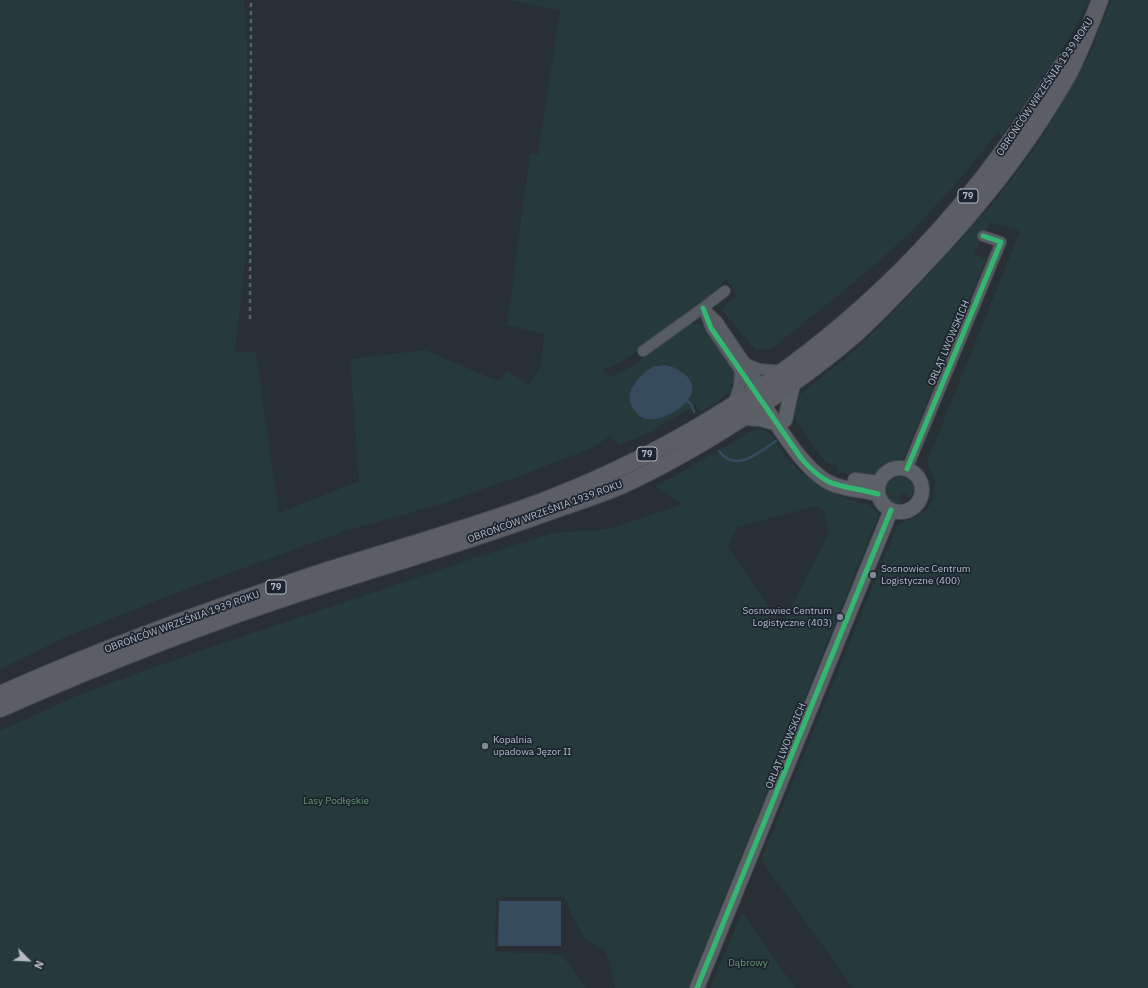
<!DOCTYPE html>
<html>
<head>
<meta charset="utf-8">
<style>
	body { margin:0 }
	#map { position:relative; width:1148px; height:988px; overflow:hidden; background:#282f35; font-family:"IBM Plex Sans",sans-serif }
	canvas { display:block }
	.north { position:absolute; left:8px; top:940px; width:40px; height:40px; -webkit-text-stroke:3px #1c252f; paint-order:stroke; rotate:114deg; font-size:11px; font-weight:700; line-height:16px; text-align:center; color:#b2bbc6 }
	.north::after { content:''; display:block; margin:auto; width:14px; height:18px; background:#b2bbc6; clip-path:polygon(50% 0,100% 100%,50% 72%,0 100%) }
</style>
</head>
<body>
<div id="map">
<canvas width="1148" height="988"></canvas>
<div class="north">N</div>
</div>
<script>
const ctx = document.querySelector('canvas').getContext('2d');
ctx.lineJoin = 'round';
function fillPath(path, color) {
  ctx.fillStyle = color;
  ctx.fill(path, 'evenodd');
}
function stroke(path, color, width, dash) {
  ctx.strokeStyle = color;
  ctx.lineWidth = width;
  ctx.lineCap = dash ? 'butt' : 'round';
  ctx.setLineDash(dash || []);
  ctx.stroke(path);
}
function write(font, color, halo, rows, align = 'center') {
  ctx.font = font + ' "IBM Plex Sans",sans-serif';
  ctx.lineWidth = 3.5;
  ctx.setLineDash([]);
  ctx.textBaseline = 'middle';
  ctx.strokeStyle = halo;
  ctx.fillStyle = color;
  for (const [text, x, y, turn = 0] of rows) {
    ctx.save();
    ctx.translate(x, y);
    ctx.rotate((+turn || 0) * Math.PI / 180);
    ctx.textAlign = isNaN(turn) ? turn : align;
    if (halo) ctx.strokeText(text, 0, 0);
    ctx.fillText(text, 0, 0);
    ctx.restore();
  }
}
fillPath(new Path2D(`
	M0,0H244L247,47L246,252L235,352H256L279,513L359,481L350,359L425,350L498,381L508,371L529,385L541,367L544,334L507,325L530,154L538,155L560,10L508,0H1089L1071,35L1002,136L998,132L960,179L913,230L871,268L830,302L771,349L756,350L721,309L737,295L726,279L711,296L623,361L613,366L602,370L611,377L628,369L688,325L698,323L707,327L733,370L734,381L730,392L716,403L701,412L696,405L650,432L620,445L610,436L592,448L525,474L444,503L345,531L181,591L61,639L0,669Z
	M1111,0H1148V988H853L761,860L898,524C915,518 935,510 934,489C934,486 935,482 934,479C932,472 928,470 927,462L1020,231L990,222L974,254L986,259L902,462L886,466L876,476L868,477L853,476L838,472V466L825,462L797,421L794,411L795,403L798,396L853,352L888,318L990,207L1035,148L1061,106L1090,53Z
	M761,429L769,432L774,438L787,459L803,474L815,482L829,488L841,497L870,505L879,514L688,988H615L613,975L605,950L586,940L576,924L564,897H496L495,952L561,954L586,988H0V731L76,696L188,655L475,558L552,533L608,529L683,504L656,486L703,460L753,430ZM816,506L823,511L829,533L782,625L728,547L737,527Z
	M897,474C912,474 919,486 913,500L904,493L900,494L901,506C880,506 877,480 897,474Z
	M742,912L795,988H710Z`), '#263a3b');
fillPath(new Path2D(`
	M664,365C673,366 675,368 683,373C710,393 671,421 649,419C643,419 639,416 636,412C624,399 631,385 642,375C646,371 650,368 655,366C657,366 661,366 664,365Z
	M499,901H561V946H498Z`), '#374b5e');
stroke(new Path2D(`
	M687,401L691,404L694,412
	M719,451C736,474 759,452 776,441`), '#374b5e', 2.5);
const street = new Path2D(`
	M703,308L717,321L761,386
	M704,310L711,328L754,391
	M643,351L703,308L725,291
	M747,364L760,369L782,371
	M733,405L739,386L740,370
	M907,469L1001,242L983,236`);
const secondary = new Path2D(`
	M758,396C775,421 803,470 830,483C845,490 862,490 878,494
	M743,418L761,419L778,424
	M785,420L793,384
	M878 490a22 22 0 1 1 44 0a22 22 0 1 1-44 0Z
	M855,480L878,483
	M697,988L891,510`);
const primary = new Path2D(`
	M0,694C99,650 201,612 304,578C385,551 468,530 548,499C672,451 789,378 886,285C932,241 974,192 1011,140C1030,114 1047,87 1065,61
	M0,709C100,665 202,625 306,591C386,565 467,542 546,513C571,504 598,496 623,485C670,463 716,436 759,407C793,384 826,360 857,333C885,307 912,278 938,250C987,197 1032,139 1068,75C1081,51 1090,25 1100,0`);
stroke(street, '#464b50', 12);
stroke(secondary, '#464b50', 16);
stroke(primary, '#464b52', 18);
stroke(street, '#585c63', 10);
stroke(secondary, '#5c6168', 14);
stroke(primary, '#5b5f65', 16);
stroke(new Path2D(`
	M250,319L251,0`), '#5c6166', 2.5, [4, 4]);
stroke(new Path2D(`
	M703,308L711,328L801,458C829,491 841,484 878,494
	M907,469L1001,242L983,236
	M697,988L891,510`), '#33b770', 5);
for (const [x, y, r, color] of [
	[873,575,4,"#828a93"],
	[840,617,4,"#828a93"],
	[485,746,4,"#828a93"]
]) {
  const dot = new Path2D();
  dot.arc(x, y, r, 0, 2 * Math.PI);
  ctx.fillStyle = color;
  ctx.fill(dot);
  stroke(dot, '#1c252f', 1.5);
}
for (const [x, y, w] of [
	[968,196,20],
	[647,454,20],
	[276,587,20]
]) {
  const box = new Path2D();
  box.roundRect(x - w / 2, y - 7, w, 14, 3);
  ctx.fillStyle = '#1c252f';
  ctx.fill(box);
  stroke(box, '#b2bbc6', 1);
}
write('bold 9px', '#b2bbc6', null, [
	["79",968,196],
	["79",647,454],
	["79",276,587]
]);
write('10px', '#b2bbc6', '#1c252f', [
	["OBROŃCÓW WRZEŚNIA 1939 ROKU",1045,87,-56],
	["ORLĄT LWOWSKICH",949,343,-67],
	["OBROŃCÓW WRZEŚNIA 1939 ROKU",545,512,-20],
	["OBROŃCÓW WRZEŚNIA 1939 ROKU",182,622,-20],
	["ORLĄT LWOWSKICH",786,746,-68]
]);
write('10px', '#b2bbc6', '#1c252f', [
	["Sosnowiec Centrum",881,569],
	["Logistyczne (400)",881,581],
	["Sosnowiec Centrum",832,611,"right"],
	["Logistyczne (403)",832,623,"right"],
	["Kopalnia",493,740],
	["upadowa Jęzor II",493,752]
], 'left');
write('10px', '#6b9671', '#1c252f', [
	["Lasy Podłęskie",336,801],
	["Dąbrowy",748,963]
]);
</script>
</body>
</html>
